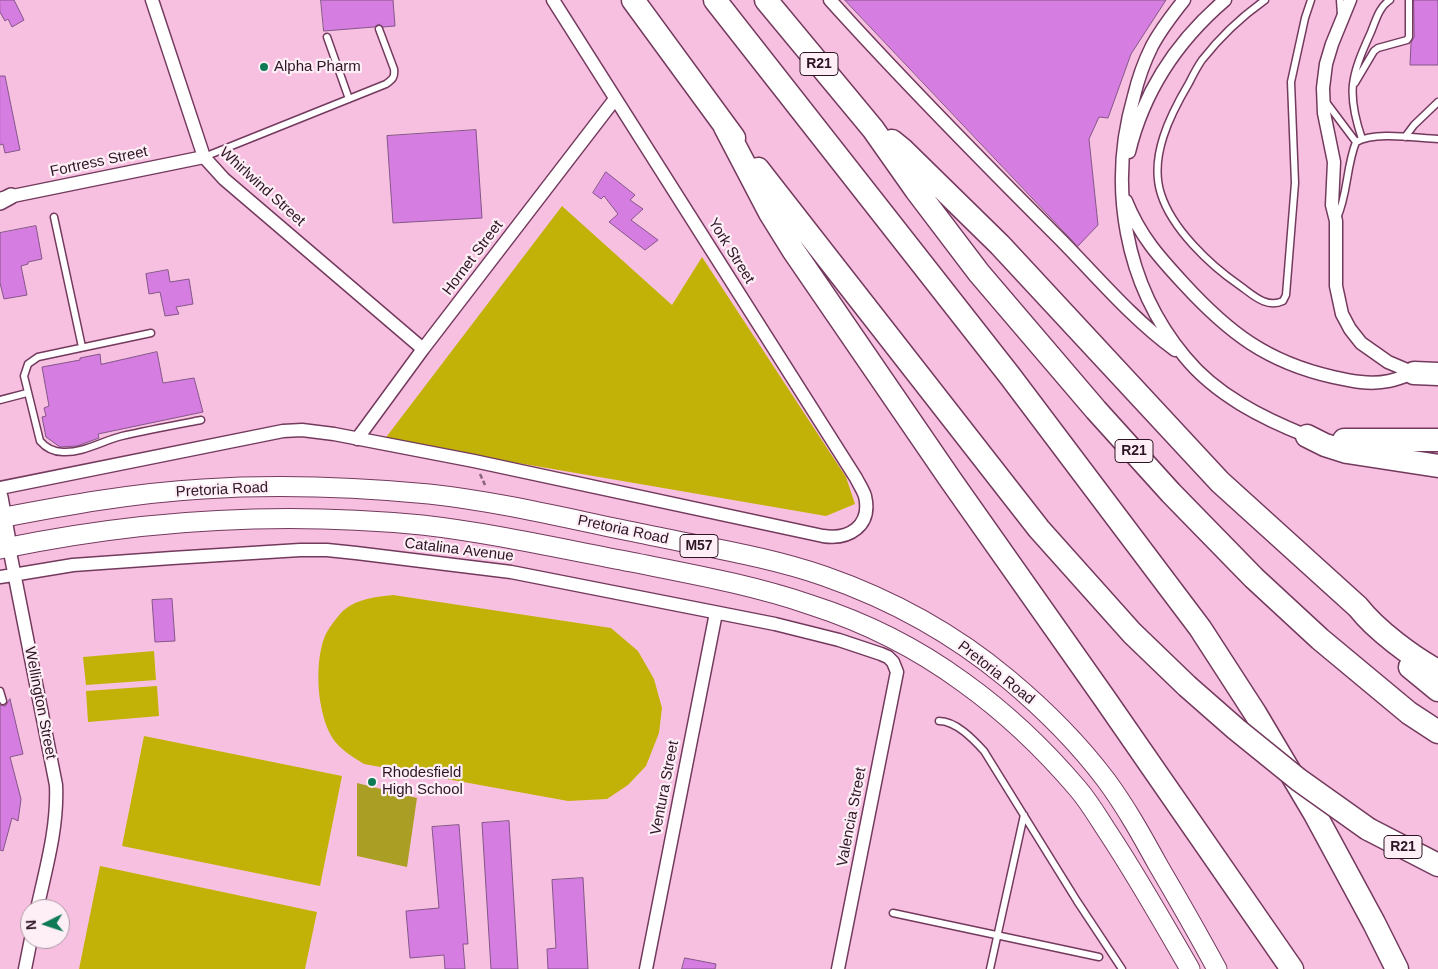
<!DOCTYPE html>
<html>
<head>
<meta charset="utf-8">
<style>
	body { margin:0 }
	#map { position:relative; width:1438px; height:969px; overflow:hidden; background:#f7c0e0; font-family:Arial,sans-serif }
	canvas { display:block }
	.north { position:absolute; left:20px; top:899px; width:50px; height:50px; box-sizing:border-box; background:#feeff7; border:1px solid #ab98a3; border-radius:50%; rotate:266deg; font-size:14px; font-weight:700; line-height:20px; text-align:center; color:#2e1525 }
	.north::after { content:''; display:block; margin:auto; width:18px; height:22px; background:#0f7b56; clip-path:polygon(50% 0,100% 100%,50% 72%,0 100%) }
</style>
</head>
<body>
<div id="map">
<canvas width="1438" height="969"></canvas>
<div class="north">N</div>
</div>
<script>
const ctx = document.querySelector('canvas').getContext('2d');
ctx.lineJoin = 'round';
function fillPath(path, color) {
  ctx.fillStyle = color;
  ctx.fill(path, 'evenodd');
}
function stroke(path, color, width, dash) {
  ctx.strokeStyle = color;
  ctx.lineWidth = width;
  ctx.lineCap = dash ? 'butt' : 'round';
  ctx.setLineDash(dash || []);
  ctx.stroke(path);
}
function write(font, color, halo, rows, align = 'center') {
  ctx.font = font + ' Arial,sans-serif';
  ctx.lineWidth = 4.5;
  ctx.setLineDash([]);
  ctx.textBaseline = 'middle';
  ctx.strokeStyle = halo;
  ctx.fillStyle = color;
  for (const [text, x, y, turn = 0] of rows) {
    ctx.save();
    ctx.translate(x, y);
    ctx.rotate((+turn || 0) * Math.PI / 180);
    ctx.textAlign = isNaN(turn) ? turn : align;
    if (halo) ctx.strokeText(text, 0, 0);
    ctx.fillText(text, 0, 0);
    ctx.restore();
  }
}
fillPath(new Path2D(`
	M562,206L672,305L702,257L846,477L855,504L826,516L384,440Z
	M393,595L611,628L638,651L654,679L662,708L659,733L646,766L628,785L607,799L568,801L364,764C356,759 346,753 339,746C317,725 313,664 325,636C328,629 335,620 340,614C354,599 374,597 393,595Z
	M154,651L156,680L86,685L83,657Z
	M157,686L159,716L88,722L86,691Z
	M144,736L342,776L320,886L122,846Z
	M100,866L317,912L305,969H79Z`), '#c2b207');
fillPath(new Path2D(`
	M357,783L417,798L407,867L357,856Z`), '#ab9e25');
const building = new Path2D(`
	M0,0H14L24,20L12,27L8,19L5,21L0,12Z
	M321,0H393L395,26L383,27L379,24L374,27L324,31Z
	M845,0H1166L1131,54L1108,118L1099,117L1089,139L1098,225L1078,246Z
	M1414,0H1438V65H1410L1411,43L1414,37Z
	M0,76H5L20,150L5,153L3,144L0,145Z
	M476,130L482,218L393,223L387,136Z
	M606,172L635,195L630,200L643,209L631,220L658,240L645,250L609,222L618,214L604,196L601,199L593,193Z
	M36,226L42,259L28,262V264L21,266L27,295L4,299L0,283V233Z
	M168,270L170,282L189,279L193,304L176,307L179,314L165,316L160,292L149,294L146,274Z
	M157,352L163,383L194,378L203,412L98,434L99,438L77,446L60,447L46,437L42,417L46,416L44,408L49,406L42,367L80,360V358L100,354L101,364Z
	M172,599L175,641L155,642L152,600Z
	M10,699L23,754L10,757L21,799L18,821L12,818L3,851L0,850V705L5,706Z
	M509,821L518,969H491L482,823Z
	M459,825L468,944H463L465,969H445L444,955L410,958L406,911L439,908L432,827Z
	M583,878L588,969H548L547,949L556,948L552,880Z
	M685,958L716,964L715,969H682Z`);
fillPath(building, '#d67de1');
stroke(building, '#835688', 1);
const service = new Path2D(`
	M1265,0C1241,17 1220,37 1202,60C1197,67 1193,75 1189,83C1170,115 1149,157 1161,194C1172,229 1210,265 1239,285C1252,294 1266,309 1283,301L1286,295L1295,183L1291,82L1305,18L1311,0
	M1340,0L1341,15
	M327,37L349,99
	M1355,83L1374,51L1378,48L1407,40L1409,37V0
	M1326,102L1356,142
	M1405,137L1414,125L1438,102
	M1362,139C1346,92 1351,76 1371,32C1376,20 1379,7 1390,0
	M204,157L386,84C393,79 395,77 394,69L379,29
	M54,217L82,347
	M1337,218C1348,194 1346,167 1356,142C1376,131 1415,138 1438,139
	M151,333L38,357L28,364L24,376L40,441C46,448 53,452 63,452C83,453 102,441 122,436C148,430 175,425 201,420
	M0,400L27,393
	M0,691L3,701
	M939,721C956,721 973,739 984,751L1077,901L1122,969
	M893,913L1099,957
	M990,969L1024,815`);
const minor = new Path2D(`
	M152,0L204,157L224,179L423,349
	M830,0C903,81 979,158 1056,235C1095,274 1130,317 1175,350
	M1184,0C1172,15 1161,29 1152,46C1144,62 1138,79 1134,96C1108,185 1124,284 1185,357C1216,395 1262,418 1307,436
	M1350,0L1332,44L1326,64L1323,88L1324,113L1334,162L1332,205L1336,221V286L1342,314L1350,329L1361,343L1388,362L1414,373
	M1129,152C1144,90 1177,41 1225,0
	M3,198L204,157
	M1126,201C1140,236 1159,257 1184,284C1229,333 1267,362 1333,377C1351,381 1370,385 1389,381C1398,379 1406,376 1414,373
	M357,439L423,349L615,99
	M0,488L283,431L302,430L334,434L474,461L823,536C849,540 872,526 865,496C863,490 859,484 856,478L553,0
	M9,547L56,785C58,827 46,868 37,909
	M0,577L73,565L172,558L300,550H327L356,553L511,572L775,624L839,640L881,654L888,657L893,662L897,672L838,969
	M25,969L31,939
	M646,969L716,613`);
const tertiary = new Path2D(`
	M0,202L11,196
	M0,497L9,547`);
const primary = new Path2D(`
	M0,518C67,505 135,493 203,489C278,484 355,487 429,494C502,502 573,520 644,534C704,547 766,556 824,576C890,599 954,634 1008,679C1044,709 1078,743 1106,780C1126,807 1142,836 1158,865C1178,899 1198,934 1217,969
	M0,549C138,520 282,511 422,525C492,533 562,549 631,562C691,574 753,585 811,605C864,622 918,649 963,682C1005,712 1044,749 1078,789C1090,803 1099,819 1109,834C1138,878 1164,924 1190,969`);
const motorway = new Path2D(`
	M633,0L734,138
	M715,0L1010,376L1200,628L1255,713L1315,814L1374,923L1397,969
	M766,0L873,129L916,190L979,273L1096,410L1171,493L1254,578L1320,639L1409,713L1438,732
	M725,127L770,213L793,250L950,479L1105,699L1292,969
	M892,141L903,150L1000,245L1220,482L1358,607C1376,630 1412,657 1438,671
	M758,169L1039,529L1132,633L1187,686
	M1414,373L1438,374
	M1307,436L1325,445L1347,452L1438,466
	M1344,440H1438
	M1410,667L1438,690
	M1368,829L1438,865`);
stroke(service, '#733a5e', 9);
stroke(minor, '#733a5e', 15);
stroke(tertiary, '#733a5e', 18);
stroke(primary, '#733a5e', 21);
stroke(motorway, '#733a5e', 25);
stroke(new Path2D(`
	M480,474L485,485`), '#89637a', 2.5, [5, 2.5]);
stroke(service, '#fff', 6);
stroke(minor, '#fff', 12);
stroke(tertiary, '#fff', 15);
stroke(primary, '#fff', 19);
stroke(motorway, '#fff', 22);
const motorwayBridge = new Path2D(`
	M1187,686L1236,729L1299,780L1368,829`);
stroke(motorwayBridge, '#733a5e', 25, []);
stroke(motorwayBridge, '#fff', 22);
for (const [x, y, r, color] of [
	[264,67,5,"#0f7b56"],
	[372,782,5,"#0f7b56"]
]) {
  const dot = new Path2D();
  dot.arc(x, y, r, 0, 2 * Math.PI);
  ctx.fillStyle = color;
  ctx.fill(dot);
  stroke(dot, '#feeff7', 2);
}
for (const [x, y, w] of [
	[819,64,38],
	[1134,451,38],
	[699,546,38],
	[1403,847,38]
]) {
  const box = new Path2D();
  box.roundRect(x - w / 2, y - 11.5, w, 23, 4);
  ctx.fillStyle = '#feeff7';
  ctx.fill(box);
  stroke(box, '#2e1525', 1);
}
write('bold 14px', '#2e1525', null, [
	["R21",819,64],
	["R21",1134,451],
	["M57",699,546],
	["R21",1403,847]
]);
write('15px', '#2e1525', '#feeff7', [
	["Alpha Pharm",274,67],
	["Rhodesfield",382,773],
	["High School",382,790]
], 'left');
write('15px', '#2e1525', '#feeff7', [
	["Fortress Street",99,162,-12],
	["Whirlwind Street",262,187,42],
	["York Street",731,251,58],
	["Hornet Street",473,258,-53],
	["Pretoria Road",222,490,-3],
	["Pretoria Road",623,530,12],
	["Catalina Avenue",459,550,7],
	["Pretoria Road",996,673,38],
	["Wellington Street",40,703,79],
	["Ventura Street",665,788,-79],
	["Valencia Street",852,817,-79]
]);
</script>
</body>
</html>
